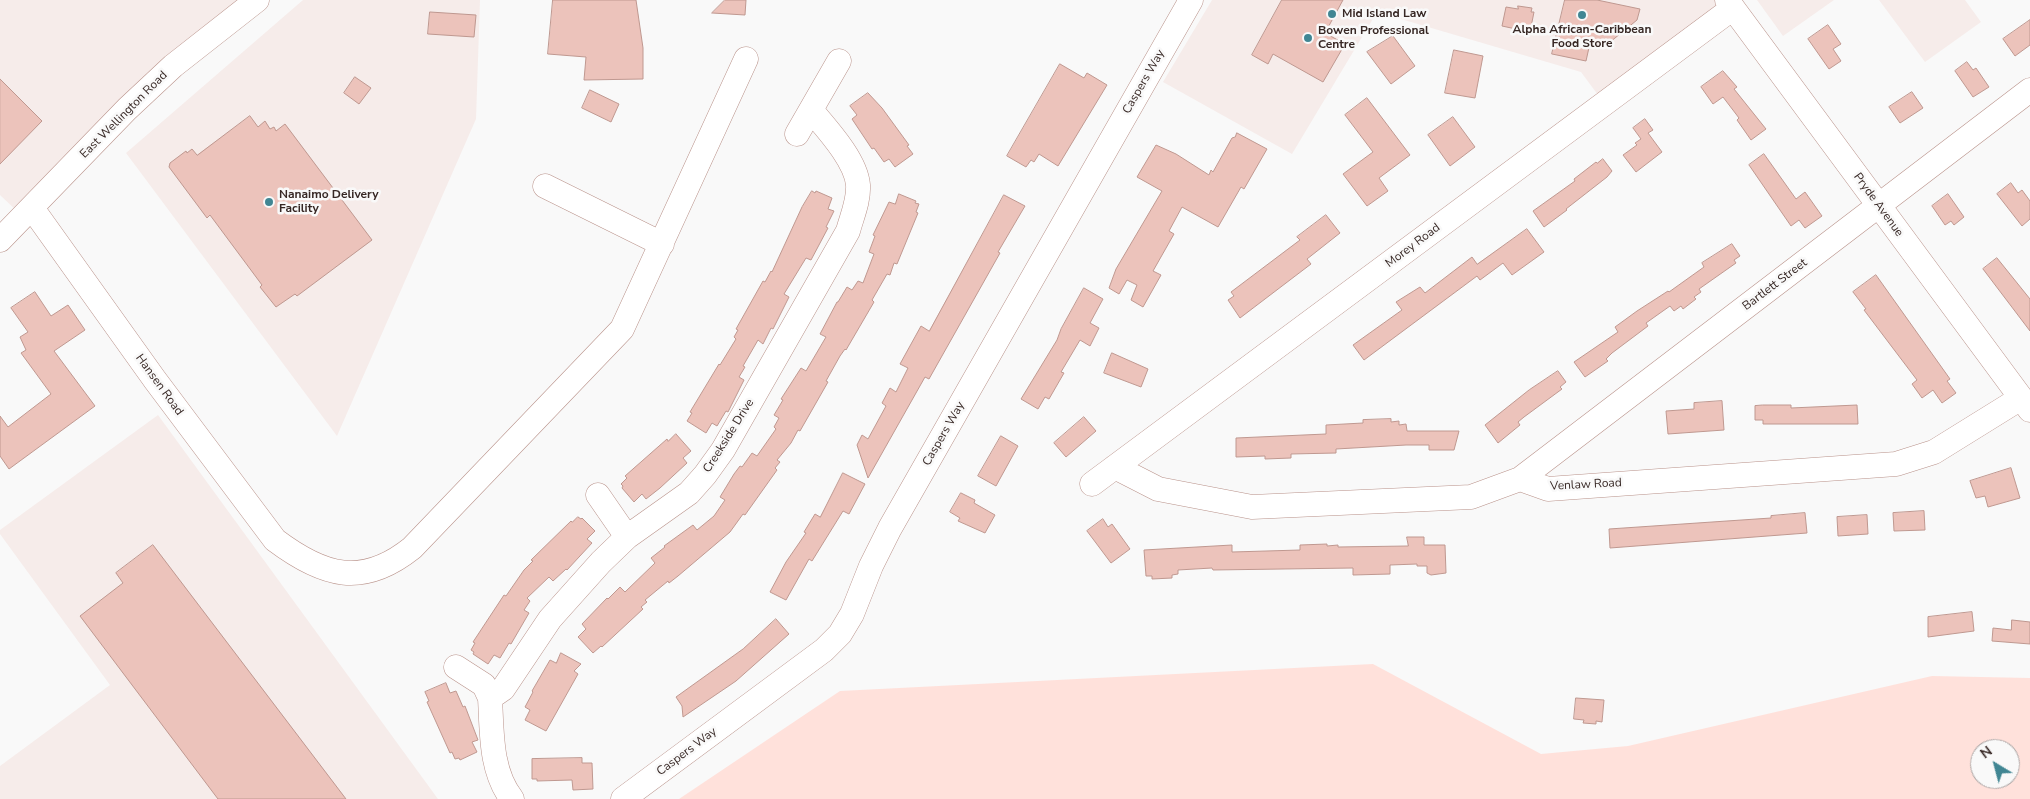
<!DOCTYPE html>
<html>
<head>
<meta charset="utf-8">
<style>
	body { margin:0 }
	#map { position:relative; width:2030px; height:799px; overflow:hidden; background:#f9f9f9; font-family:"Nunito Sans",sans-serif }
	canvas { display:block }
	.north { position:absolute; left:1970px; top:739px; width:50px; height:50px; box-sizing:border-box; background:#f9f9f9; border:1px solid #aba5a4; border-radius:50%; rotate:323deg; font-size:14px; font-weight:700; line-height:20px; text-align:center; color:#372825 }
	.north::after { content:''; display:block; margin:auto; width:18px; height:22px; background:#418693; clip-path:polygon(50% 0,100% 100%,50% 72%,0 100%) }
</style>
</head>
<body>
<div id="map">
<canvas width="2030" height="799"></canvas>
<div class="north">N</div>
</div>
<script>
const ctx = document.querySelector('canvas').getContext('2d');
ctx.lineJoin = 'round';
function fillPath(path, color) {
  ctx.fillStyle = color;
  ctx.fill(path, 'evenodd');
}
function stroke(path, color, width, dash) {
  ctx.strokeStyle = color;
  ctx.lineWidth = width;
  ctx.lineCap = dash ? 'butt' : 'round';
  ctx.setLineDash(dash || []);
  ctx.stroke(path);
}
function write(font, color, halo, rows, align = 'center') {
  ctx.font = font + ' "Nunito Sans",sans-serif';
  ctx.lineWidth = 5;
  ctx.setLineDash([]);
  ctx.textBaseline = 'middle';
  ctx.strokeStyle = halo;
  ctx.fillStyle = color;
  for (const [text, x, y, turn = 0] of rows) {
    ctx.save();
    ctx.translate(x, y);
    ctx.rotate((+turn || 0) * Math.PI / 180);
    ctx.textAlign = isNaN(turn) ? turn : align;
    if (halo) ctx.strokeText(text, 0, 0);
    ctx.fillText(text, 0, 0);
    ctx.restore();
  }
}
fillPath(new Path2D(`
	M0,0H244L19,213L0,195Z
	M303,0H480L476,119L337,436L126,153Z
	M1212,0H1735L1598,95L1581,72L1377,12L1292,154L1163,82Z
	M1757,0H1834L1783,36Z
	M1879,0H1965L1981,22L1925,62Z
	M158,415L438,799H0V766L110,685L0,534V530Z`), '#f6ecea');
fillPath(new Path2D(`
	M1373,664L1541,754L1628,746L1932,676L2030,678V799H679L840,691ZM1980,749H2010V779H1980Z`), '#ffe1db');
const building = new Path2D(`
	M553,0H636L643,48V79L584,80L586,57L548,54Z
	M725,0H746L745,15L712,13Z
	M1282,0H1343L1325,33L1345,44L1323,82L1273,54L1268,64L1252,55Z
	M1565,0H1597L1640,9L1637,20L1604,47L1590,43L1586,61L1552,54Z
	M1518,6L1532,8L1531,12H1534L1530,32L1502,26L1506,7L1518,9Z
	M430,12L476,15L474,37L428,34Z
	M2030,20V45L2015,56L2003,39Z
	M1828,25L1841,44L1833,49L1841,61L1829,69L1808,39Z
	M1393,36L1415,66L1391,84L1367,52Z
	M1454,50L1483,56L1475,98L1445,93Z
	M1967,62L1973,70L1976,68L1989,87L1973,97L1955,71Z
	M1060,64L1084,78L1087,73L1107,85L1058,166L1039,154L1034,162L1031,160L1026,167L1007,156Z
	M1723,71L1737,87L1734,89L1766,129L1751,140L1737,120L1739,118L1723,97L1713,104L1701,87Z
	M355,77L371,88L359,104L344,93Z
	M0,79L42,121L0,164Z
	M590,90L619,104L611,122L582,108Z
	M1912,92L1923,108L1900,123L1889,107Z
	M868,93L882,108L909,145L907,146L913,154L895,167L889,159L884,162L874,148L872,149L852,119L857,115L850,106Z
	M1367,98L1410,155L1379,178L1388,191L1367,206L1343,174L1373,152L1345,115Z
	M250,116L258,127L265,121L270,129L274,127L276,131L285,124L372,240L297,296L295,294L276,307L260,287L262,285L210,215L207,218L169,167L170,163L186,151L187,153L192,149L197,155Z
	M1453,117L1475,147L1450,166L1428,135Z
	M1645,119L1653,130L1648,133L1662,152L1636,172L1623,155L1637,145L1635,143L1641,139L1633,128Z
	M1237,133L1267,149L1244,189L1241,187L1218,227L1182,207L1169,231L1174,234L1153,271L1161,275L1143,307L1131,300L1137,285L1127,280L1119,294L1109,288L1116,269L1162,191L1137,177L1156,145L1176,154L1209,175L1211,170L1213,172L1232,138L1235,137Z
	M1764,154L1796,199L1805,192L1822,216L1805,228L1799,220L1791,226L1749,165Z
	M1603,159L1612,171L1607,177L1566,209L1567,210L1544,227L1533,211L1575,181L1574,179L1596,162L1597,163Z
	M2011,183L2018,193L2022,190L2030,201V219L2022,226L1997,194Z
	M812,191L815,193L816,191L832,198L828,209L834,211L826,227L828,228L811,260L806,258L784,294L789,297L773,329L771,328L763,344L758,340L743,366L745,367L739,377L744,380L728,412L726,411L717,426L712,423L706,433L687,421L692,413L690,412L719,364L720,365L736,339L734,337L738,330L736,329L763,281L765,282L771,271L772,272L802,207Z
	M899,194L916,201L915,203L919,204L916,212L918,213L897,264L894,263L890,275L887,274L872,300L874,302L846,350L845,349L840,356L826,381L828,382L800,431L798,430L791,443L777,460L780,462L775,468L777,470L745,515L743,514L730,532L678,576L669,583L668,581L645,600L647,602L641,607L643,609L602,647L601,646L593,653L578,637L586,629L582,624L607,598L608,599L620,587L625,592L655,563L651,558L665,547L664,546L693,525L697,530L714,516L725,500L720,497L734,474L740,466L742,467L752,453L757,456L776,429L774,427L779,418L774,415L783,400L781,399L801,368L806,371L826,337L820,334L837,302H838L847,287L852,290L858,281L863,283L874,254L869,252L875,236L873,235L889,202L895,204Z
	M1948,194L1964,217L1954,225L1951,221L1945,225L1932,206Z
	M1004,195L1025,206L998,252L1000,253L929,379L925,377L868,478L857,445L862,435L868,439L886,406L882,403L890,388L896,392L908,368L900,364L921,326L929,331Z
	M1326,215L1340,233L1307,259L1311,264L1240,318L1228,300L1234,296L1231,292L1300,240L1297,237Z
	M1527,229L1544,252L1512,275L1503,263L1480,280L1477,276L1364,360L1353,345L1402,310L1396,302L1420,287L1425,293L1472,257L1477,264Z
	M1732,244L1740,256L1734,260L1736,263L1699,289L1701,292L1694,297L1696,299L1683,309L1681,306L1674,311L1670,306L1646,323L1648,326L1612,353L1606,359L1608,361L1585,377L1574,362L1618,332L1615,327L1637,311L1668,291L1669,292L1704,267L1702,263Z
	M1997,258L2030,299V331L1983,269Z
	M1876,275L1950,379L1947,381L1956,393L1942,403L1933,390L1922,398L1912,384L1917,380L1864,310L1866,309L1853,292Z
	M1084,288L1103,299L1090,323L1099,328L1090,346L1080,340L1061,372L1064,373L1049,399L1045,397L1038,409L1021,399L1057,340L1061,329Z
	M35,292L51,316L68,305L85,330L54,351L95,406L9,469L0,456V416L8,427L51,394L21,353L26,350L20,337L28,332L11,308Z
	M1112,353L1148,369L1141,387L1104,373Z
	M1558,371L1566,382L1560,387L1562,389L1524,417L1518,422L1520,425L1498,443L1485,425L1529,390Z
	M1722,401L1724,430L1668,434L1666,411L1694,409V403Z
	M1763,405H1791V408L1857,405L1858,424H1763V420H1755V406Z
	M1084,417L1096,431L1066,457L1054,443Z
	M1391,419V422L1399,421V425L1406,424L1407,431H1459L1454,450H1429V445H1406L1336,449V453L1291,454V458L1265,459V456L1236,457V438L1326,434V425L1363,423V420Z
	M676,434L691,451L683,458L687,463L660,488L646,499L642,494L634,502L622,488L623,486L621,484L627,478L625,476L667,439L668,441Z
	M1001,436L1018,446L996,486L978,476Z
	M2011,468L2020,498L1988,507L1985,496L1976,498L1970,481Z
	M843,473L865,484L849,514L843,511L812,561L809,559L786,600L770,592L786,562L806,533L804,532L815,514L820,517Z
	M961,493L975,500L974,503L995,515L985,533L958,521L960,518L950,512Z
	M1924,511L1925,530L1894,531L1893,513Z
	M1805,513L1807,533L1610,548L1609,529L1771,518V516Z
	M1867,515L1868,534L1838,536L1837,517Z
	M578,517L581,519L582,518L595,531L587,539L592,543L567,570L566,569L553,581L549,577L527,598L530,601L524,610L529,613L511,644L509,643L500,658L494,655L488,664L473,654L474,652L471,650L475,643L473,642L504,595L506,596L524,570L533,561L531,560L571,521L572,522Z
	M1103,519L1108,527L1112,524L1130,549L1111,563L1087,531Z
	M1407,537H1424V545H1445L1446,573L1431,575L1427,573V566H1417V564L1390,565V574L1353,575V568L1213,570L1212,568L1178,570V574L1172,575V578L1152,579V576H1146L1144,550L1232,545V552L1300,550V545L1327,544V546L1338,545V547L1408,546Z
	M153,545L346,799H218L80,616L123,583L116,573Z
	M1972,612L1974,631L1928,637V617Z
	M776,619L789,634L736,681L683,717L682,706L676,697L743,649Z
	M2012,620L2030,622V644L1992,641L1993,628L2011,630Z
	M561,653L581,664L574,671L578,674L546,731L525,720L530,710L525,707L533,692L532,691L550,660L556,663Z
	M446,683L450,693L456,691L463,707L465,706L478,740L472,742L477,752L460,760L459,758L455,759L452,752L450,753L427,702L429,701L425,692Z
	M1576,698L1604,700L1602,722L1596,721V724L1583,723L1584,720L1574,719Z
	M582,758V763H592L593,789L573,790L572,780L537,781V779H532V759Z`);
fillPath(building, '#ecc3bb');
stroke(building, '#bf9890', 1);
const minor = new Path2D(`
	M1727,0L2030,410
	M797,134L839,61
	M545,186L662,244
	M32,208L155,380L275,540C323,576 362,588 412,548L622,329L746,59
	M0,240L127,109L173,66L257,0
	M1115,467L1158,489L1252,507L1471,497L1520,479L1548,489L1896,464L1934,452L2021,398
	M1520,479L2030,90
	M1092,484L1733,8
	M598,495L627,537
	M456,667L484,685L490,698
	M512,799C490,771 492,731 490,698L503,689L550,619L601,562L627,537L689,493L705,475L723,450L848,231C852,216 859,201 858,185C856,160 826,128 811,110
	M623,799L824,650L840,634L852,614L871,566L890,528L1191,0`);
stroke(minor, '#b9928a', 25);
stroke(minor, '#fff', 24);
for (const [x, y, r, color] of [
	[1332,14,5,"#418693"],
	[1582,15,5,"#418693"],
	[1308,38,5,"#418693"],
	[269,202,5,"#418693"]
]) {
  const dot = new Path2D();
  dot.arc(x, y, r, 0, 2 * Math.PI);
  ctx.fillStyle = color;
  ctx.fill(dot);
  stroke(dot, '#f9f9f9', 2);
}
write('bold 12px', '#372825', '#f9f9f9', [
	["Mid Island Law",1342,14],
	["Alpha African-Caribbean",1582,30,"center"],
	["Food Store",1582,44,"center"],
	["Bowen Professional",1318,31],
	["Centre",1318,45],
	["Nanaimo Delivery",279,195],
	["Facility",279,209]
], 'left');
write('12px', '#372825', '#f9f9f9', [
	["Caspers Way",1144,82,-60],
	["East Wellington Road",124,115,-45],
	["Pryde Avenue",1878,205,54],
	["Morey Road",1413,246,-37],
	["Bartlett Street",1775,285,-37],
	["Hansen Road",159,385,54],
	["Caspers Way",944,434,-60],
	["Creekside Drive",729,436,-58],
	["Venlaw Road",1586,485,-3],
	["Caspers Way",687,752,-37]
]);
</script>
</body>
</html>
